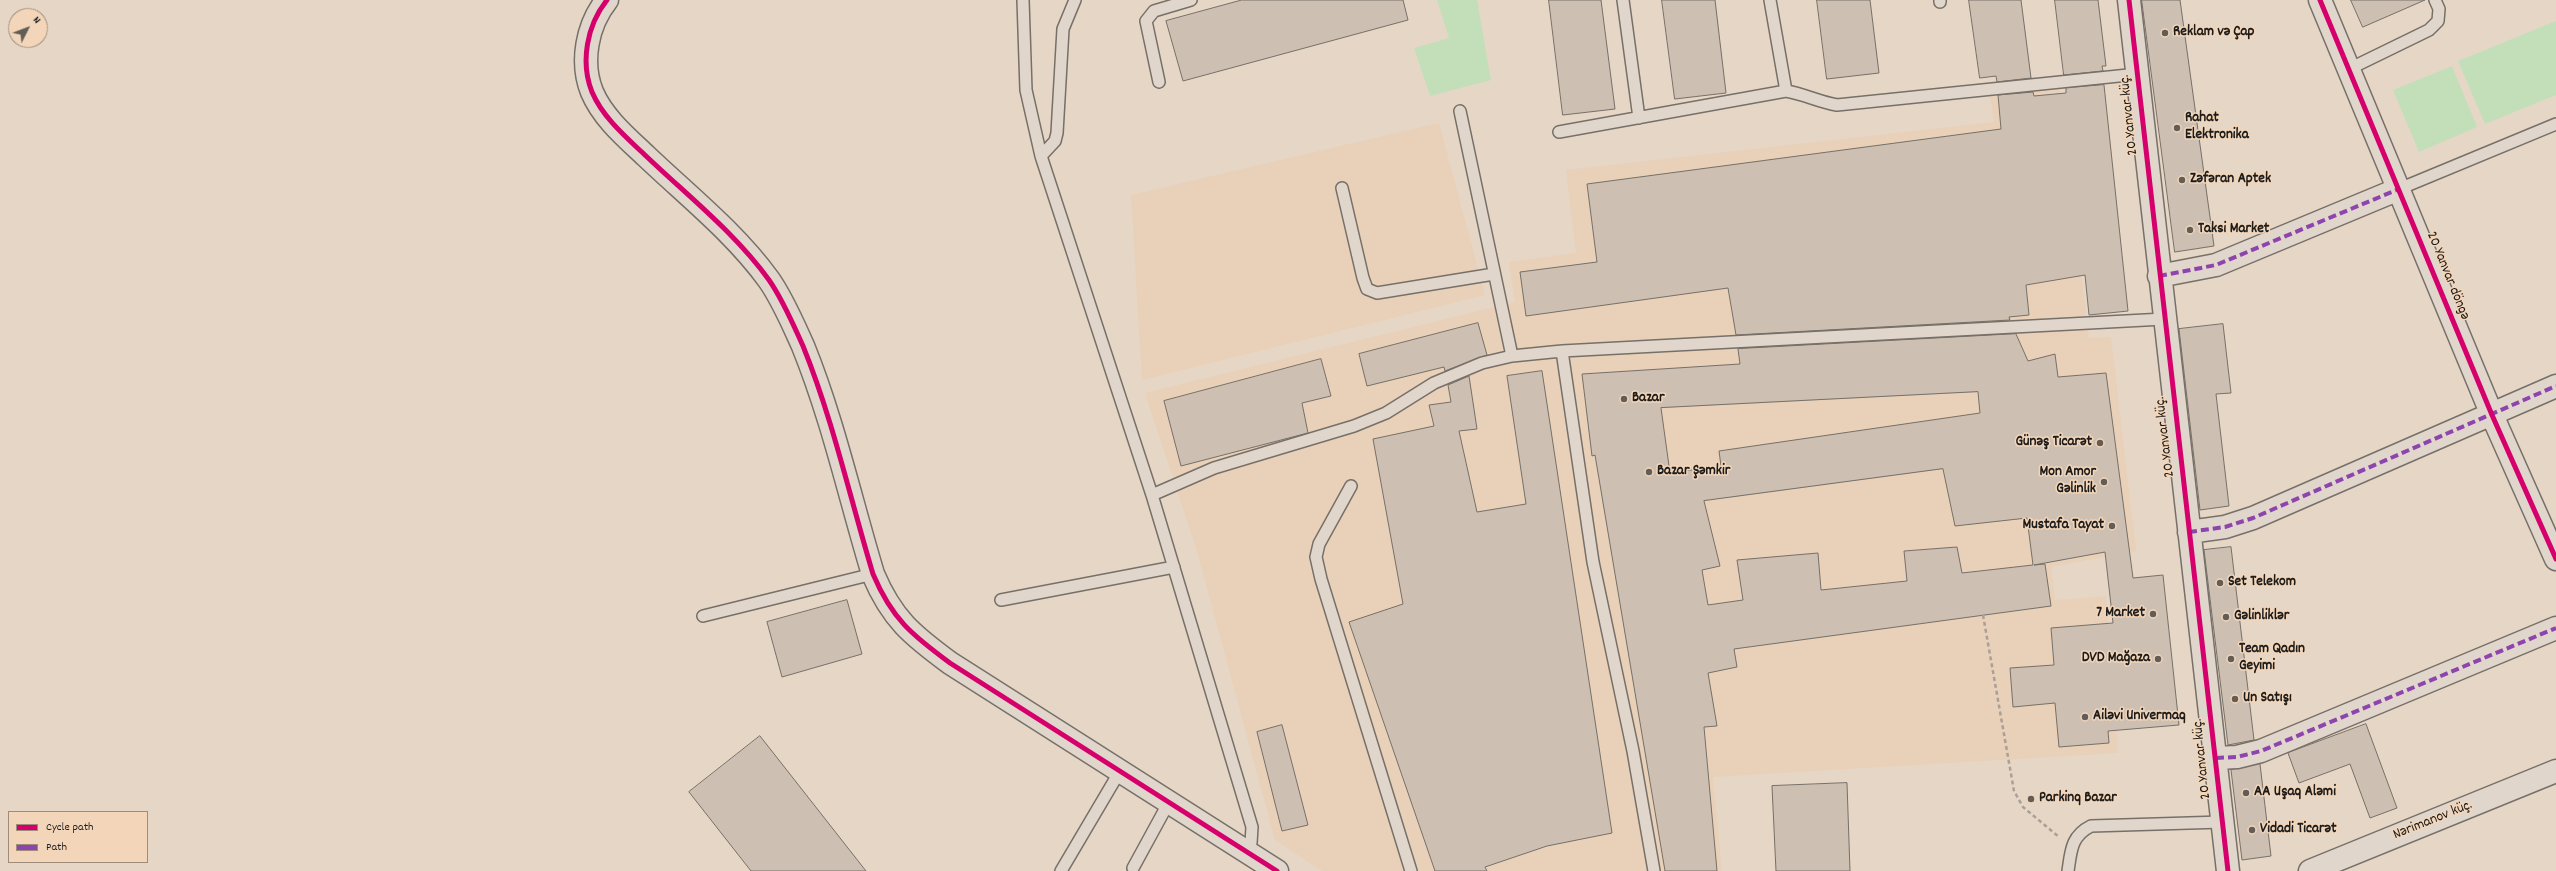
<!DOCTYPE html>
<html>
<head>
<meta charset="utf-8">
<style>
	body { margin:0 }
	#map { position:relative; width:2556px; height:871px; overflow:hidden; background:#e6d6c6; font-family:Dekko,sans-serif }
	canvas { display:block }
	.legend { position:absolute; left:8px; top:811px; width:140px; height:52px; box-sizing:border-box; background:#f3d6b9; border:1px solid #9d8c7a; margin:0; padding:5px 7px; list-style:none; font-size:12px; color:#1c1c1c }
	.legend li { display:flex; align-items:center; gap:8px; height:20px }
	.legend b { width:20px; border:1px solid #9d8c7a }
	.north { position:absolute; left:8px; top:8px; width:40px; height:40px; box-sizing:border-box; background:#f3d6b9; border:1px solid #9d8c7a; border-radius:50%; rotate:48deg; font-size:11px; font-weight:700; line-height:16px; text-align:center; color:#1c1c1c }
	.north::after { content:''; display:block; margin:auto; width:14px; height:18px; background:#635d58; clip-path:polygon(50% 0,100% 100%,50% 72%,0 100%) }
</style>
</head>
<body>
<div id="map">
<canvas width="2556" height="871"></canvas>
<ul class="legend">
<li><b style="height:5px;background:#d6006c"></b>Cycle path</li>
<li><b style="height:5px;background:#8e44ad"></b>Path</li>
</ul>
<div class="north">N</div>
</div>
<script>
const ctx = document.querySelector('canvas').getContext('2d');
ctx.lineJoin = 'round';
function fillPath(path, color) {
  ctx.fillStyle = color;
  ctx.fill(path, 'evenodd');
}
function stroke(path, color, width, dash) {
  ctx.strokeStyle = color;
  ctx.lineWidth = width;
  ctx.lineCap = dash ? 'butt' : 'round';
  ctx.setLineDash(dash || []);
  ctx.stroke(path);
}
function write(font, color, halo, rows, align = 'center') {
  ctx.font = font + ' Dekko,sans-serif';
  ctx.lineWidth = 3;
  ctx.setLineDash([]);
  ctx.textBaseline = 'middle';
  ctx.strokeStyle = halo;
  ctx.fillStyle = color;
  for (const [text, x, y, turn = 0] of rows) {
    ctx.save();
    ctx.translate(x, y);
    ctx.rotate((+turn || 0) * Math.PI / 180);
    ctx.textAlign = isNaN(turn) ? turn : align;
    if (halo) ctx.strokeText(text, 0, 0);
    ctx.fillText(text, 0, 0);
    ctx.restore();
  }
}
fillPath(new Path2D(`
	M2059,90L2089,338L2111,337L2136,551L2051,567L2055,600L2106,596L2118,753L1713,777L1722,871H1322L1275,840L1197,551L1145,393L1515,302L1509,262L1576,253L1566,170L1994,122L1990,95Z
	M1439,123L1485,295L1142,380L1131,195Z`), '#e9d0b8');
fillPath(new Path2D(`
	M1437,0H1477L1491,80L1430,96L1414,48L1449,38Z
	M2556,21V95L2485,124L2458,61Z
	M2452,66L2477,127L2419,152L2393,90Z`), '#c3dfba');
const building = new Path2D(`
	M1242,0H1403L1408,20L1183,81L1166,21Z
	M1549,0H1601L1615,109L1563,115Z
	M1662,0H1715L1726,93L1675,99Z
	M1817,0H1870L1879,73L1827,79Z
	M1969,0H2021L2031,78L1997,82L1996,76L1980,78Z
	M2055,0H2098L2106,66H2102L2103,71L2064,75Z
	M2142,0H2180L2214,246L2175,252Z
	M2351,0H2425L2363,27Z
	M2104,85L2128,311L2089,315L2085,275L2026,285L2029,315L2009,317L2010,320L1736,335L1728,288L1526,316L1520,272L1597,262L1587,184L2001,129L1998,95L2033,92L2034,96L2066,93V88Z
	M1478,323L1487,355L1445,371L1444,367L1367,386L1359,354Z
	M2223,324L2231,393L2216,394L2229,506L2200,510L2179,329Z
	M2016,334L2028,361L2055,354L2058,377L2106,373L2133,578L2163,575L2179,725L2108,731L2109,743L2059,747L2055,703L2013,707L2010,668L2054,665L2051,628L2113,623L2105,552L2034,565L2045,564L2051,606L1734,649L1737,667L1708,673L1717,726L1704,727L1717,871H1665L1595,455L1592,456L1582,374L1740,364L1738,349ZM1978,392L1980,413L1719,451L1721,466L1670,473L1661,408ZM1943,469L1955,526L2027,518L2033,565L1962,573L1957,547L1904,551L1907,581L1821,590L1818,553L1737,560L1743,600L1708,605L1702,570L1720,566L1704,501Z
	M1321,359L1331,396L1302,403L1308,433L1181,466L1164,401Z
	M1542,371L1612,833L1547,846L1485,867L1487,871H1435L1349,622L1403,604L1373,439L1434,426L1429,405L1451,402L1448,385L1469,376L1477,429L1459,431L1477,512L1526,504L1507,376Z
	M2231,547L2254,740L2228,745L2204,550Z
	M847,600L862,654L782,677L767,622Z
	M2366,724L2397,808L2370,818L2350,764L2299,783L2288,753Z
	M1282,725L1308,825L1282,831L1257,732Z
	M760,736L866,871H751L689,792Z
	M2260,764L2271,856L2242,860L2231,770Z
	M1847,783L1850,871H1776L1772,786Z`);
fillPath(building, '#cdbfb1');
stroke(building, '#777068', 1);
const lane = new Path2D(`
	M1023,0L1026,90L1041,156L1152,495
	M1623,0L1639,118
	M1770,0L1786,91C1804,94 1819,102 1837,105L2138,74
	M1940,0V2
	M2349,69L2429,30L2438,21L2439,9L2435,0
	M1159,82L1146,21L1154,11L1191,0
	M1460,111L1512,356
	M1559,132L1786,91
	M1041,156L1055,141L1057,133L1063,29L1075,0
	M1342,188L1363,278L1367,289L1377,293L1494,274
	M2399,189L2556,124
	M1351,486L1319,544L1316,557L1321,579L1411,871
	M1001,600L1174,567
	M703,616L873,574
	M1251,843L1252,827L1152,495L1214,468L1354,426L1386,413L1434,383L1482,363L1512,356L1562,351
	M1133,868L1169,802
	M1061,871L1120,771
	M1654,871L1633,751L1593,562L1562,351L2164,319
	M2068,871C2071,851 2071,836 2091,826L2222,822`);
const street = new Path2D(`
	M2129,0L2228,871
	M2320,0L2492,415L2556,559
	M2159,276L2216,265L2399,189
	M2189,532L2225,527L2253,518L2556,386
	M2216,758L2237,757L2261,751L2556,628`);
const secondary = new Path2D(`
	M607,0C587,25 580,62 592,92C603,118 627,138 646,156C688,196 735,233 769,280C783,300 793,324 803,346C833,420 850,498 873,574C892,619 912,635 950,663L1277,871
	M2310,871L2556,771`);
stroke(lane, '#777068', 14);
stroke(street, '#777068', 25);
stroke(secondary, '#777068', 25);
stroke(new Path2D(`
	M1983,615L2014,791L2023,807L2059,837`), '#aaa097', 2.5, [4, 3]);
stroke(lane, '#e1d6cb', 11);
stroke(street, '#e1d6cb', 22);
stroke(secondary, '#e1d6cb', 22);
stroke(new Path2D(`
	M2159,276L2216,265L2399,189
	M2189,532L2225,527L2253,518L2556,386
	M2216,758L2237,757L2261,751L2556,628`), '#8e44ad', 4, [8, 4]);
stroke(new Path2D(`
	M607,0C587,25 580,62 592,92C603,118 627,138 646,156C688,196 735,233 769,280C783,300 793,324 803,346C833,420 850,498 873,574C892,619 912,635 950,663L1277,871
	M2129,0L2228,871
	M2320,0L2492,415L2556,559`), '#d6006c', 5);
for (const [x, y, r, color] of [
	[2165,33,4,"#635d58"],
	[2177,128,4,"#635d58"],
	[2182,180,4,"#635d58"],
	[2190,230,4,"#635d58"],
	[1624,399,4,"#635d58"],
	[2100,443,4,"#635d58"],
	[1649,472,4,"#635d58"],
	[2104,482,4,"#635d58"],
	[2112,526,4,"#635d58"],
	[2220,583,4,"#635d58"],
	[2153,614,4,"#635d58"],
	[2226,617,4,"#635d58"],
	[2158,659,4,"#635d58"],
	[2231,659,4,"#635d58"],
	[2235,699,4,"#635d58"],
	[2085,717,4,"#635d58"],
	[2246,793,4,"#635d58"],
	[2031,799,4,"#635d58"],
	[2252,830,4,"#635d58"]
]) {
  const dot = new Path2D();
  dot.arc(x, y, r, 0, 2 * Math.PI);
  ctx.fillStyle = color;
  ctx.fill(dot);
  stroke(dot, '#f3d6b9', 1.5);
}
write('bold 15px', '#1c1c1c', '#f3d6b9', [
	["Reklam və Çap",2173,33],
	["Rahat",2185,119],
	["Elektronika",2185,136],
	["Zəfəran Aptek",2190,180],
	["Taksi Market",2198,230],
	["Bazar",1632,399],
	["Günəş Ticarət",2092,443,"right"],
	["Bazar Şəmkir",1657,472],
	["Mon Amor",2096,473,"right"],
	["Gəlinlik",2096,490,"right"],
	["Mustafa Tayat",2104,526,"right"],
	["Set Telekom",2228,583],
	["7 Market",2145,614,"right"],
	["Gəlinliklər",2234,617],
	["Team Qadın",2239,650],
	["Geyimi",2239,667],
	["DVD Mağaza",2150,659,"right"],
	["Un Satışı",2243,699],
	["Ailəvi Univermaq",2093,717],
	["AA Uşaq Aləmi",2254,793],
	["Parkinq Bazar",2039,799],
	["Vidadi Ticarət",2260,830]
], 'left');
write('15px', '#1c1c1c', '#f3d6b9', [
	["20 Yanvar küç.",2130,115,-96],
	["20 Yanvar döngə",2447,276,68],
	["20 Yanvar küç.",2166,437,-97],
	["20 Yanvar küç.",2203,759,-96],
	["Nərimanov küç.",2433,821,-22]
]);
</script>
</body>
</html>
